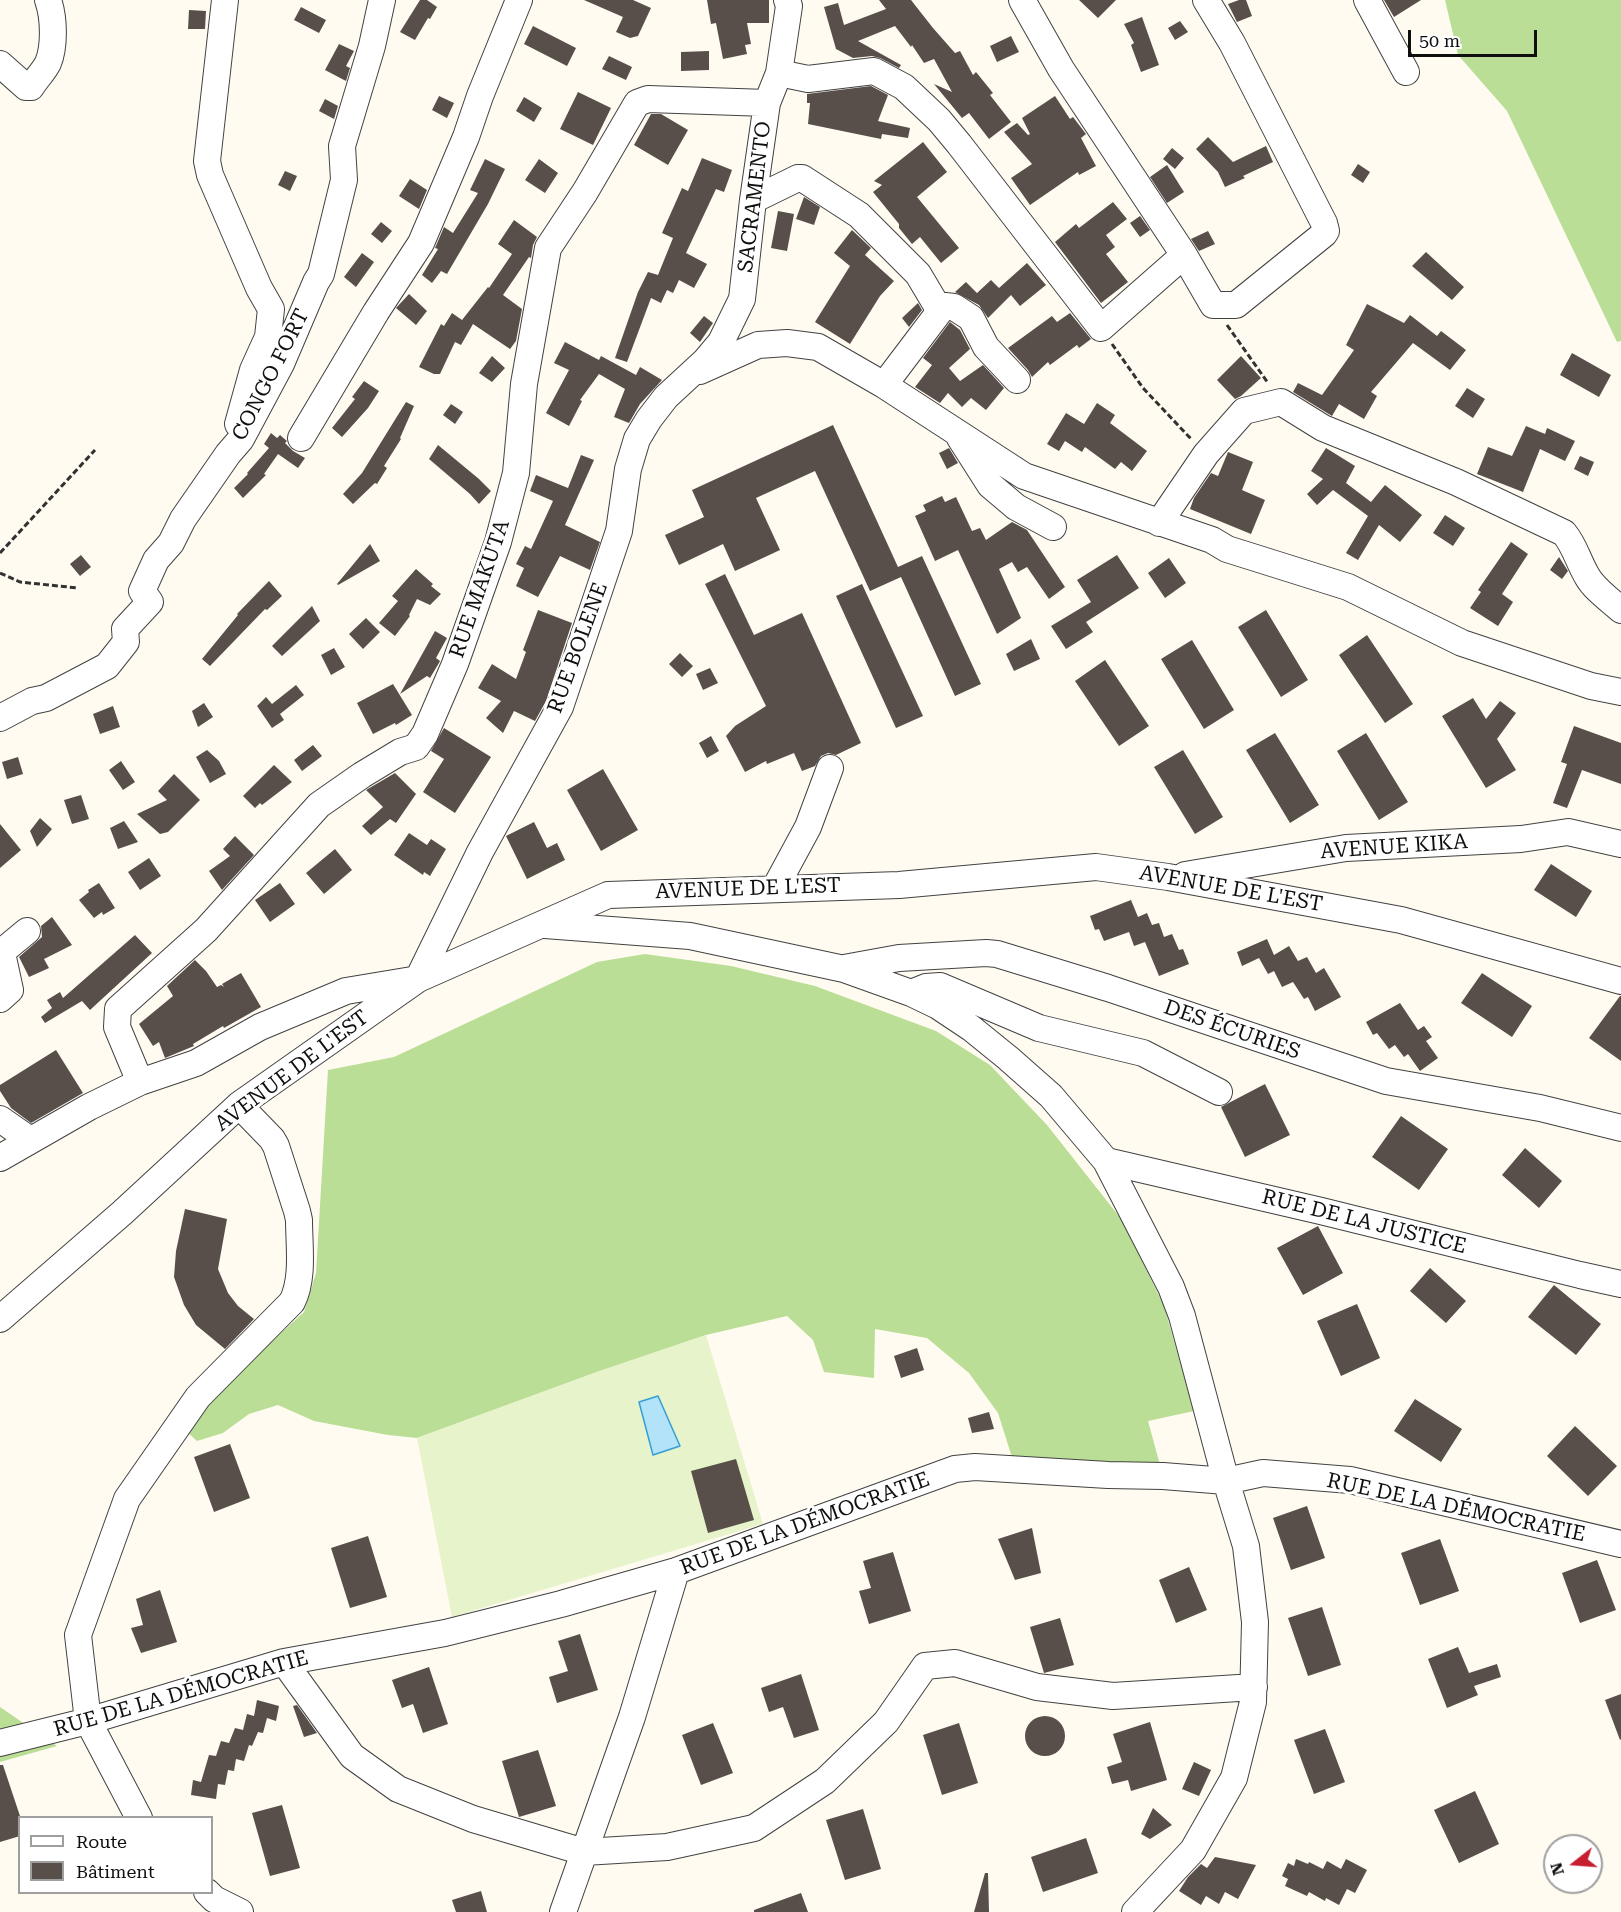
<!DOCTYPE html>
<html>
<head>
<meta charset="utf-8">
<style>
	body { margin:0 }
	#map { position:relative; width:1621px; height:1912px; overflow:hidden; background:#fffbf1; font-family:"Roboto Serif",serif }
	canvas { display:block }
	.legend { position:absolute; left:18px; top:1816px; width:195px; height:78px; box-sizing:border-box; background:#fff; border:2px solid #9f9f9f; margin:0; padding:8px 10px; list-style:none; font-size:18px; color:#0f0f0f }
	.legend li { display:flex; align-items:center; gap:12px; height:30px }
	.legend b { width:30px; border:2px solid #9f9f9f }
	.north { position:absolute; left:1543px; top:1834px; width:60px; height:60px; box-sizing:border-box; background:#fff; border:2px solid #9f9f9f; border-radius:50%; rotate:253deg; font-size:16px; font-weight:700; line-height:24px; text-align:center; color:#0f0f0f }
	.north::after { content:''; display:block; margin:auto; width:21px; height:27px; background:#c71e30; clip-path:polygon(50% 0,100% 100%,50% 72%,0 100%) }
	.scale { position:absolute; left:1408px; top:30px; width:129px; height:27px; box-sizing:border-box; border:3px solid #0f0f0f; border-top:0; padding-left:8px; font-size:18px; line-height:21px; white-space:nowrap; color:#0f0f0f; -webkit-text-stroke:4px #fff; paint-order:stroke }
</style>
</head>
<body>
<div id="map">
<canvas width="1621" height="1912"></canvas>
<ul class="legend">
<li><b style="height:8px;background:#fff"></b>Route</li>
<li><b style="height:16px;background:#584f4b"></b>Bâtiment</li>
</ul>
<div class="north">N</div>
<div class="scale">50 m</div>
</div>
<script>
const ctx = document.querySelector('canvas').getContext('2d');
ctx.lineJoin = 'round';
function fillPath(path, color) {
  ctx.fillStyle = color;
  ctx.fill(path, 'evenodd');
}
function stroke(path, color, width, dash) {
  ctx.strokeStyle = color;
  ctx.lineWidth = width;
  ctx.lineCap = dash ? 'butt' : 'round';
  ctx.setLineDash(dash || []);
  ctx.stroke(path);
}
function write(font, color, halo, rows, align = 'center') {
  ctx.font = font + ' "Roboto Serif",serif';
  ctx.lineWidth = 6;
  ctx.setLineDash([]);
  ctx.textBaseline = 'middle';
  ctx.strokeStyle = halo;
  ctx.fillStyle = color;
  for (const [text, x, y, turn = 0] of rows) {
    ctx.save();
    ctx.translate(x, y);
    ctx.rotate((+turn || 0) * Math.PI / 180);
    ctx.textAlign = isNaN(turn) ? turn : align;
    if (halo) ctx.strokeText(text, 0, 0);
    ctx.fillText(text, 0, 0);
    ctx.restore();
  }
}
fillPath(new Path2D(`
	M1445,0H1621V341L1617,342L1507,111L1458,55Z
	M645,954L731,966L815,986L936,1031L990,1065L1047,1125L1122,1220L1164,1306L1194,1411L1148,1421L1163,1476L1016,1470L998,1413L969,1373L927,1338L875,1329L874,1378L824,1372L813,1340L787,1316L706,1335L597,1372L417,1438L388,1435L314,1421L278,1405L249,1414L223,1433L197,1441L187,1432L210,1398L304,1312L316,1273L328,1070L394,1057L597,962Z
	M0,1707L57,1746L0,1762Z`), '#bade96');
fillPath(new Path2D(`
	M706,1335L763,1524L452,1617L417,1438L597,1372Z`), '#e7f3ca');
const water = new Path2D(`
	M658,1396L680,1446L653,1455L639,1402Z`);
fillPath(water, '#b2e3f9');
stroke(water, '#359ed5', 1.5);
fillPath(new Path2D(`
	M420,0H427L437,7L430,19L428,18L415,40L400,32Z
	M584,0H633L651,8L638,36L630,38L616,32L623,17Z
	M707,0H769V23H747L751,44L745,45L747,54L723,59L716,23L711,24Z
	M879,0H911L933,28L955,53L960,51L973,75L976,72L993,93L990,95L1011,122L989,139L969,113L962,118L934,84L952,92L934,59L924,63L912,45L911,47L895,26L858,41L901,65L899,68L880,58L872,56L853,58L836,49L824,7L838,3L844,25L886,9Z
	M1079,0H1116L1098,18Z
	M1239,0H1246L1252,16L1237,22L1228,4Z
	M1384,0H1421L1394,17Z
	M301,7L326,20L319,33L294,20Z
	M189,10L206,11L205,29H188Z
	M1142,17L1159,65L1141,72L1131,45L1134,43L1124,24Z
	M1180,21L1188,32L1175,40L1168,28Z
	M533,26L576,48L567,66L524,44Z
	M1011,36L1019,52L997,62L990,46Z
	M339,44L354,51L346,66L350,68L346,81L325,70Z
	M709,51V70L681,71V52Z
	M609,56L632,67L626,80L602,69Z
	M871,86L888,95L878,121L910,128L908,138L882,134L881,139L808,124L810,103H807V94Z
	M578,92L611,108L593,145L560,129Z
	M439,96L454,103L447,118L432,110Z
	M1055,96L1070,119L1073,117L1086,134L1081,138L1096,166L1079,175L1078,172L1030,205L1011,178L1032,164L1004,132L1017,123L1028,135L1030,134L1022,118Z
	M524,97L542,108L534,122L516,111Z
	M325,99L338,106L334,119L319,111Z
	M651,114H661L688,130L668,165L634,145Z
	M1208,137L1233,162L1266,146L1273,162L1243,176L1245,178L1225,187L1218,172L1196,149Z
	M923,142L947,172L917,197L959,248L941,263L920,237L912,244L899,228V224L873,192L882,185L874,181Z
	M1172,148L1184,158L1175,169L1163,159Z
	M702,158L732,170L724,192L716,189L686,253L707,264L694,288L679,280L673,293L667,290L661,303L651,298L627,362L615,358L638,292L648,272L658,275L673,238L662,233L682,188L688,191Z
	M485,159L505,169L488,204L447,274L441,271L432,283L422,275L438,249L435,248L444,227L453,233L478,193L470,190Z
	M539,159L558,173L545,193L525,180Z
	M1358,164L1370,172L1363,183L1351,175Z
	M1167,165L1184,192L1167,203L1150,177Z
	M285,171L297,176L290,191L278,185Z
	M410,179L427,190L419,209L399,196Z
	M804,197L820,207L814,225L796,219Z
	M1113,202L1127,219L1106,235L1115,247L1106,254L1128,282L1101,303L1055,242L1076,224L1079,228Z
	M778,211L794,214L787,251L771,248Z
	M1140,216L1150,230L1140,237L1130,223Z
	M514,220L537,237L533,245L531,258L529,257L503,295L522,309L516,341L510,349L473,324L461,345L455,342L440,374H434L419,367L441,324L444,326L452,313L462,320L488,287L489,288L512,254L498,244Z
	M381,222L392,231L382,243L371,234Z
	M852,230L871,248L865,255L894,281L880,296L850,344L815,322L850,266L834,253Z
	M1208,231L1215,244L1199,251L1191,239Z
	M1426,252L1464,287L1452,300L1412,266Z
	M362,253L374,262L356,287L344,277Z
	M1027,263L1046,285L1020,306L1011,295L988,318L979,305L955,292L966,282L977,293L991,280L999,288Z
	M409,294L427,311L416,325L396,308Z
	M918,303L922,310L909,327L902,318Z
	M1367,304L1404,323L1410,315L1437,336L1441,331L1466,350L1450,370L1413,343L1371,392L1377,396L1364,419L1339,404L1332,416L1293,392L1298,383L1322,395L1354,350L1346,345Z
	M1070,313L1091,339L1079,348L1077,345L1050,365L1048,362L1032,377L1028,370L1008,348L1052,316L1057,322Z
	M704,316L713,323L700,342L690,333Z
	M950,322L960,330L970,349L949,368L960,381L983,365L1004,388L986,410L971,398L962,407L948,393L940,403L915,387L932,365L923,358Z
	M565,342L599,360L601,356L636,375L640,367L662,380L640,404L629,423L614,417L625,389L599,374L580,400L582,401L569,426L546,413L569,370L554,363Z
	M1572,353L1611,375L1599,397L1560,375Z
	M492,356L505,368L492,382L479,373Z
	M1241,356L1261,378L1241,396L1235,399L1217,380Z
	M364,381L379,391L368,408L342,437L332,428L355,399L352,397Z
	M1467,388L1485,399L1473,418L1455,406Z
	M406,402L414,406L400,438L401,439L384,466L387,468L377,484L375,483L353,504L343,494L362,473Z
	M1097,403L1115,415L1110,423L1147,451L1132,471L1121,462L1115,469L1085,447L1082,452L1065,441L1059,451L1047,444L1066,413L1084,424Z
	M451,404L463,412L455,424L443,415Z
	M833,425L898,567L922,556L981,684L955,696L901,577L870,591L815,471L756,498L780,550L735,571L723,544L679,565L665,535L704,517L692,490Z
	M1526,426L1545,434L1547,428L1575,441L1565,461L1540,449L1523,492L1477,474L1488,447L1512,456Z
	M271,433L277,438L280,435L287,441L285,443L293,451L305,458L298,468L278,454L264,474L266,475L243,498L234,488L248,474L247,473L269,448L264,444Z
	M438,445L479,479L491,491L479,504L470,494L429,459Z
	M949,448L958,463L947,469L939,453Z
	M1326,448L1355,466L1346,483L1371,502L1385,485L1422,515L1400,542L1379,525L1358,560L1346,553L1368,516L1333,490L1317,505L1307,494L1323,479L1311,471Z
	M1228,452L1253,462L1242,490L1265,500L1251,534L1190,509L1194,498L1211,473L1218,476Z
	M581,455L594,460L565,525L600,542L590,570L560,556L538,597L516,586L524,568L516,564L525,546L531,549L553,501L530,491L536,475L568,488Z
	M1580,456L1594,462L1588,476L1574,469Z
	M942,496L945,502L956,497L972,531L980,528L986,540L1012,522L1027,530L1065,587L1049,599L1027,567L1018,572L1012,562L999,569L1021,618L997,634L958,550L935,561L915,516L926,511L923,505Z
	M1445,515L1465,528L1453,546L1433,533Z
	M1511,542L1528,554L1502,594L1513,602L1498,626L1470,608L1481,592L1478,590Z
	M370,544L380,561L338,585L337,584Z
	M81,555L91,567L80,576L70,564Z
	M1117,555L1139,588L1086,622L1093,632L1066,649L1051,626L1091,602L1077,580Z
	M1559,557L1568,571L1562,579L1550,570Z
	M1169,558L1186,583L1165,598L1148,573Z
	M416,569L433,584L431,586L441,594L430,605L417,599L409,615L410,616L395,636L379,623L398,601L392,596Z
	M725,574L754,635L802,613L861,743L836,755L828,753L821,756L815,766L802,771L794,753L767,764L766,761L745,772L726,736L735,726L766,706L705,584Z
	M269,581L282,596L267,610L265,609L210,666L202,659L238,615L237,614Z
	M862,584L923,716L896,728L836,596Z
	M312,606L320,621L282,656L272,646Z
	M538,610L572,623L546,701L535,721L514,711L503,733L486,718L501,701L478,688L492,664L516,679L526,652L523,650Z
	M1266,610L1308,680L1281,697L1238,627Z
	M366,618L380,632L363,649L349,634Z
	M435,631L447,638L436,658L440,661L439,663L430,678L427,676L400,694Z
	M1367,635L1413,704L1385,723L1339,655Z
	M1031,639L1040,659L1014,671L1006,654Z
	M1192,640L1234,710L1204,729L1161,659Z
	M334,648L345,667L331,675L321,655Z
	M680,653L693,666L682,677L669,664Z
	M1105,660L1149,726L1119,746L1075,681Z
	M710,668L718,683L703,690L696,674Z
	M393,684L412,715L396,725L395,723L373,734L357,703Z
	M296,685L304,695L280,714L284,720L272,728L257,706L266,697L272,704Z
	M1473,698L1486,719L1500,701L1516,713L1497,739L1516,770L1486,788L1442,716Z
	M204,703L213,717L198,727L192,711Z
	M113,706L120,727L100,734L93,714Z
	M1574,726L1621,743V784L1582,770L1567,808L1553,803L1567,764L1561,762Z
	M444,728L491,757L455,813L423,792L444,759L431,751Z
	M1275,733L1319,805L1290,823L1246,750Z
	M1366,733L1408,802L1379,820L1337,751Z
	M711,736L719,751L707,758L699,743Z
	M313,745L322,756L302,771L294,760Z
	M207,750L219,761L226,774L210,783L196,757Z
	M1183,750L1223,817L1195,834L1154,767Z
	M18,757L23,774L7,779L2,762Z
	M121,761L135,782L123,790L109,770Z
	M274,765L292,782L262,805L260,803L255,808L243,796Z
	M603,769L638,830L601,851L567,790Z
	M395,773L416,794L396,823L390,819L371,835L362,826L383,807L366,790Z
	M174,774L200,800L168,832L160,834L137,814L167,800L158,791Z
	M81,795L89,819L72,824L64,800Z
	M40,818L52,829L37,847L30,831Z
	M124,821L138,842L118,849L110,828Z
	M534,822L547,848L557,843L565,860L527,879L506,836Z
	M0,824L21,850L0,868Z
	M409,833L427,845L431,839L446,849L430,876L424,872L423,875L394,855Z
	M235,836L254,855L222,890L209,871L230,856L223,849Z
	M335,849L352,870L324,894L306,873Z
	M149,858L161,876L140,890L128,872Z
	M1551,864L1592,891L1576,917L1534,890Z
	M99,883L115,908L103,915L102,912L94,918L79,900L89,892L88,890Z
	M280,883L295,904L270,922L255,900Z
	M1131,900L1138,917L1147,913L1152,925L1159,923L1164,937L1172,934L1179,950L1183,949L1189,964L1159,976L1145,942L1134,946L1129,932L1104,941L1099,929L1095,930L1090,916Z
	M52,917L72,945L44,959L49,968L29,977L19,957L42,937L41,926Z
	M135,935L152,953L90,1010L82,1001L45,1023L41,1017L52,1008L47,1000L60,992L63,998Z
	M1267,939L1274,955L1289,946L1298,961L1307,957L1316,973L1324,968L1341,997L1315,1011L1308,997L1304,999L1293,982L1282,987L1274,971L1268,974L1259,958L1242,966L1237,952Z
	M195,960L206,971L217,987L221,985L224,987L222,984L241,973L261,1007L224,1028L223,1026L193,1044L194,1046L165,1058L159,1042L153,1046L139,1024L173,996L167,986Z
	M1482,973L1532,1006L1512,1037L1461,1003Z
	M1620,996H1621V1061L1589,1038Z
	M1400,1003L1418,1030L1424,1026L1432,1037L1426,1041L1438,1058L1420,1071L1408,1054L1404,1057L1395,1045L1389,1049L1377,1033L1373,1035L1366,1022Z
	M56,1050L83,1093L31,1123L11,1108L0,1091V1085Z
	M1265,1084L1290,1135L1245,1157L1221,1107Z
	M1401,1116L1448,1149L1419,1190L1372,1157Z
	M1525,1148L1562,1181L1539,1208L1502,1175Z
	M185,1209L227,1219L218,1269L228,1293L238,1306L254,1319L225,1349L196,1325L184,1305L174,1277L176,1251Z
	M1318,1226L1343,1273L1303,1295L1277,1248Z
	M1430,1268L1466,1301L1446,1323L1410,1291Z
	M1554,1285L1601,1324L1576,1355L1528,1317Z
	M1357,1304L1380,1358L1341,1376L1317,1321Z
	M917,1348L924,1370L901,1378L894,1356Z
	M1415,1399L1462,1429L1441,1462L1394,1431Z
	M989,1412L994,1429L972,1433L968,1418Z
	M1575,1426L1617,1466L1588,1496L1547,1456Z
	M230,1444L250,1498L214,1512L194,1457Z
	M736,1459L754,1520L708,1533L691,1471Z
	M1307,1506L1325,1558L1291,1570L1273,1518Z
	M1032,1528L1041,1573L1015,1580L998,1539Z
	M368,1536L387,1597L350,1608L331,1548Z
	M1440,1539L1459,1591L1420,1605L1401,1553Z
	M893,1552L911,1611L869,1624L859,1591L871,1588L863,1561Z
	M1597,1560L1616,1610L1580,1623L1562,1573Z
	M1189,1567L1207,1610L1176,1623L1159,1580Z
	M160,1590L177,1642L141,1653L131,1628L143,1625L136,1599Z
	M1322,1607L1341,1665L1308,1676L1288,1618Z
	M1060,1618L1074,1665L1044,1673L1030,1627Z
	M580,1634L598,1690L557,1703L549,1677L568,1671L558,1641Z
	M1458,1647L1469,1673L1497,1664L1501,1677L1474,1686L1478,1695L1447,1708L1428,1659Z
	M429,1667L448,1724L423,1733L413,1704L402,1708L392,1680Z
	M801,1674L819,1730L794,1738L783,1707L769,1712L761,1688Z
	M1621,1694V1739L1620,1740L1605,1700Z
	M257,1700L279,1706L276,1721L267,1718L263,1733L258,1732L252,1746L249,1745L244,1761L236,1759L234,1771L228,1770L225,1785L218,1784L216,1799L191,1795L193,1780L201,1782L209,1755L216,1756L221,1741L229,1743L235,1728L243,1730L247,1714L254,1716Z
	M297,1705L317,1733L304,1737L293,1706Z
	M1025 1736a20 20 0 1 1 40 0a20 20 0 1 1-40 0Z
	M1150,1722L1167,1780L1131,1791L1128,1780L1112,1784L1107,1767L1122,1762L1113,1734Z
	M713,1723L733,1773L701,1785L682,1735Z
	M959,1723L978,1783L942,1795L923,1735Z
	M1325,1729L1345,1782L1314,1794L1294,1740Z
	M538,1750L556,1806L519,1817L502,1761Z
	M1194,1762L1211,1770L1199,1796L1182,1789Z
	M0,1765H3L20,1816V1836L0,1842Z
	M1475,1791L1499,1844L1459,1863L1434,1810Z
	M282,1805L300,1868L270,1876L252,1813Z
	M1153,1808L1172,1825L1150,1839L1141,1834Z
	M863,1809L881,1869L845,1880L826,1820Z
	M1086,1838L1098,1873L1043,1892L1031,1857Z
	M1215,1857L1256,1865L1238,1899L1225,1892L1219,1904L1206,1896L1201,1905L1179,1891L1188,1877L1201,1864L1207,1868Z
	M1296,1859L1308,1864L1309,1862L1323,1869L1327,1861L1341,1869L1346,1859L1367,1870L1355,1893L1347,1889L1339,1905L1326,1898L1325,1901L1309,1892L1307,1896L1285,1886L1288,1879L1282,1876L1288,1863L1294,1866Z
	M985,1873H988L989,1912H974Z
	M481,1891L487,1912H456L452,1900Z
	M801,1893L808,1912H754V1910Z`), '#584f4b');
const minor = new Path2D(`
	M225,0L207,161L210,175L259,288L271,309L268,337L253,370L238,424
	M1022,0L1061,69L1184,255L1213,305H1236L1324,234L1326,231L1324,223L1232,43L1206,0
	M1367,0L1406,72
	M0,64L26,87H31C36,79 44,71 48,63C55,46 54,17 48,0
	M779,73L808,79L874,71L904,87L939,120L959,144L1101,328L1184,255
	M753,200L798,178H802L859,215L918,274L940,311L945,306L954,307L971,318L986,347L1017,380
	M700,371L758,345L787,343L818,347L884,385L1024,476L1212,540L1227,549L1348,587L1462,643L1591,686L1621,692
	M884,385L940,311
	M301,438L376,312L421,243L466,137L480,96L519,0
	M960,438L990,485L1016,507L1053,527
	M1159,523L1206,454L1244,411L1281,402L1323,428L1456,482L1564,533C1575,546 1578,561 1587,576C1594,589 1610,600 1621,610
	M0,718L32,701L46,698L107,666L126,642L125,629L150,602L142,591L156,560L171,543L183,519L228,454L241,439L281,364L316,282L321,274L344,180L342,146L372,46L382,0
	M1185,875L1346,848L1521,839L1568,832L1621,844
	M775,888L808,827L830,768
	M545,925L690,936L844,969L911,993L938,1006L971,1028L1008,1058L1051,1096L1106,1161L1171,1287L1182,1316L1226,1481L1246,1546L1255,1622L1253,1702L1234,1778L1193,1850L1135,1912
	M844,968L899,958L986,953L997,954L1108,988L1386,1081L1540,1108L1621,1128
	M911,993L926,987L940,986L1039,1028L1143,1053L1219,1092
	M0,999L10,990L2,953L4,950L27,931
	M140,1082L117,1027L118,1009L206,930L319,805L362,775L400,752L416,747L425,734L455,664L498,542L516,473L524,384L548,248L585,192L637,103L648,99L767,103
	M0,1119L30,1140
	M0,1158L89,1107L140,1082L196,1063L260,1027L346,991L418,979L480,852L560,707L619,531L628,469L637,439L649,419L666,397L705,361L721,342L742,299L753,200L767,103L779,73L789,6L787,0
	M1106,1161L1321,1211L1580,1275L1621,1284
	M0,1319L122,1213L239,1105L418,979L608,895L899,885L1096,867L1168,877L1401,920L1621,981
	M284,1662L352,1756L398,1789L473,1819L584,1852L667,1847L754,1828L825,1781L886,1722L925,1666L955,1663L1037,1687L1113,1696L1254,1687
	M0,1743L88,1721L284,1662L445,1633L561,1604L676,1571L955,1469L975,1467L1108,1475L1163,1476L1226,1481L1263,1473L1350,1480L1621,1544
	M139,1818L88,1721L78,1635L127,1499L198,1397L292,1302C304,1278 299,1246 299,1220L297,1211L276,1146L272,1139L239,1105
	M207,1892L214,1899L240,1912
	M563,1912L632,1717L676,1571`);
stroke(minor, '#424242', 28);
stroke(new Path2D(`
	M1227,325L1268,383
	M1112,344L1143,388L1192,440
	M0,553L95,450
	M0,573L20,582L78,588`), '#313131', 3, [6, 3]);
stroke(minor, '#fff', 26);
write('21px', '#0f0f0f', '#fff', [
	["SACRAMENTO",755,197,-83],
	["CONGO FORT",271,375,-63],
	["RUE MAKUTA",480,589,-71],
	["RUE BOLENE",578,648,-70],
	["AVENUE KIKA",1394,847,-4],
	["AVENUE DE L'EST",748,889,-2],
	["AVENUE DE L'EST",1231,889,10],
	["DES ÉCURIES",1232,1030,19],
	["AVENUE DE L'EST",292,1071,-37],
	["RUE DE LA JUSTICE",1364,1222,14],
	["RUE DE LA DÉMOCRATIE",1456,1508,12],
	["RUE DE LA DÉMOCRATIE",805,1524,-20],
	["RUE DE LA DÉMOCRATIE",181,1694,-16]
]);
</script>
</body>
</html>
